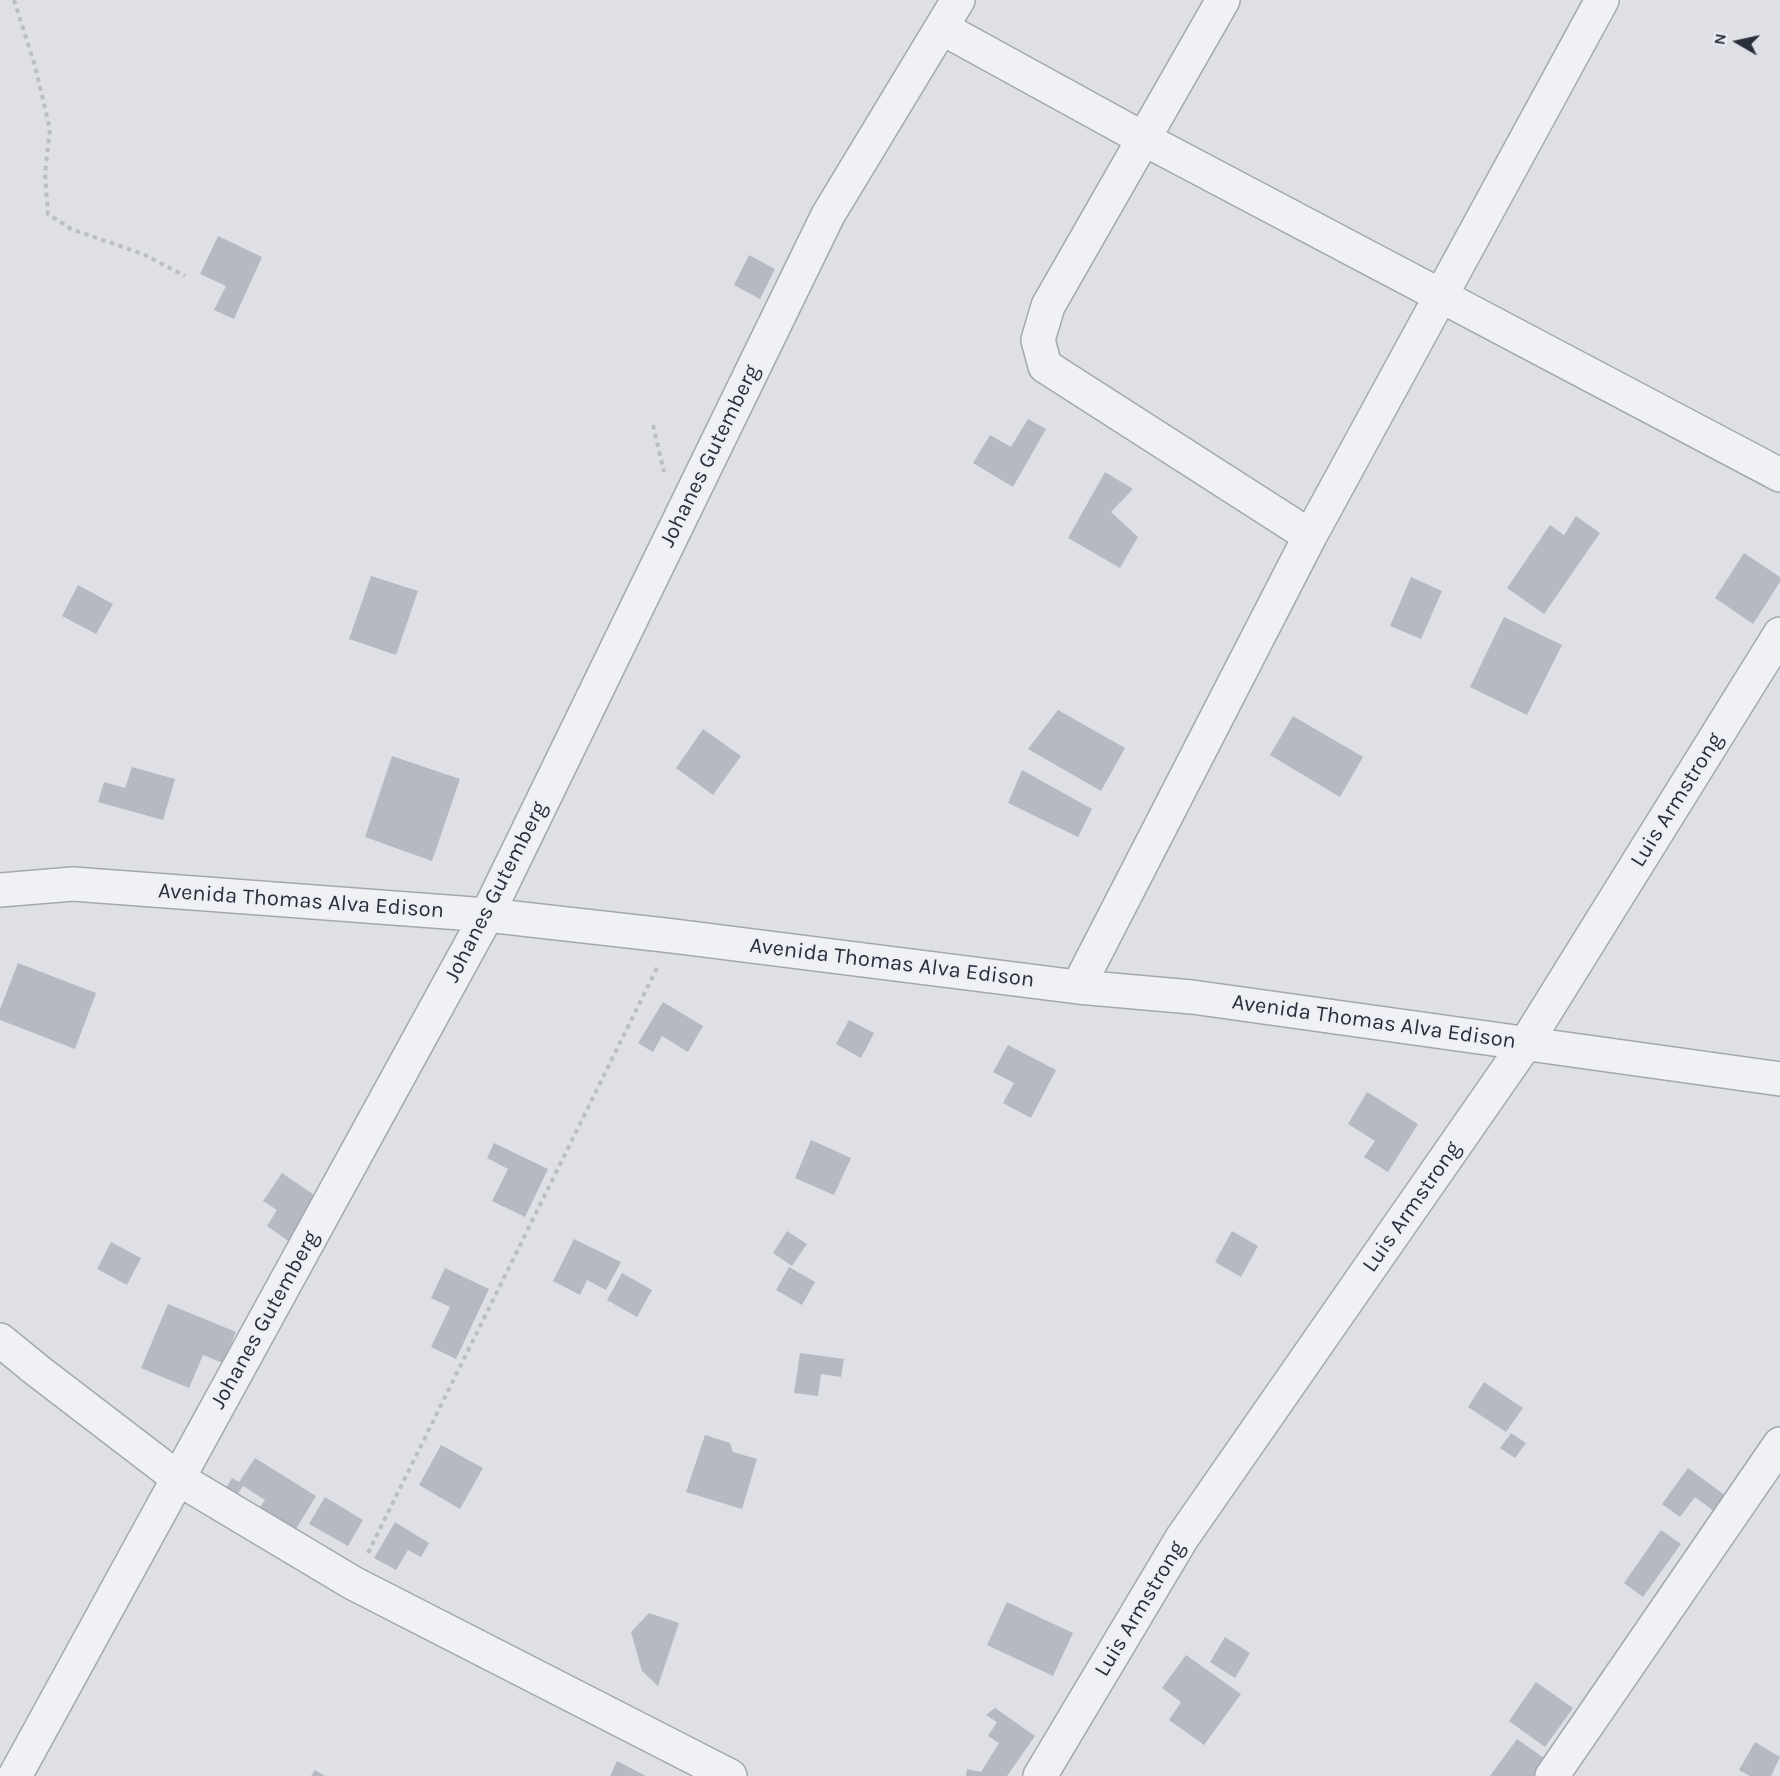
<!DOCTYPE html>
<html>
<head>
<meta charset="utf-8">
<style>
	body { margin:0 }
	#map { position:relative; width:1780px; height:1776px; overflow:hidden; background:#dee0e6; font-family:Karla,sans-serif }
	canvas { display:block }
	.north { position:absolute; left:1708px; top:12px; width:60px; height:60px; -webkit-text-stroke:4px #edeff4; paint-order:stroke; rotate:279deg; font-size:16px; font-weight:700; line-height:24px; text-align:center; color:#292e3b }
	.north::after { content:''; display:block; margin:auto; width:21px; height:27px; background:#292e3b; clip-path:polygon(50% 0,100% 100%,50% 72%,0 100%) }
</style>
</head>
<body>
<div id="map">
<canvas width="1780" height="1776"></canvas>
<div class="north">N</div>
</div>
<script>
const ctx = document.querySelector('canvas').getContext('2d');
ctx.lineJoin = 'round';
function fillPath(path, color) {
  ctx.fillStyle = color;
  ctx.fill(path, 'evenodd');
}
function stroke(path, color, width, dash) {
  ctx.strokeStyle = color;
  ctx.lineWidth = width;
  ctx.lineCap = dash ? 'butt' : 'round';
  ctx.setLineDash(dash || []);
  ctx.stroke(path);
}
function write(font, color, halo, rows, align = 'center') {
  ctx.font = font + ' Karla,sans-serif';
  ctx.lineWidth = 5;
  ctx.setLineDash([]);
  ctx.textBaseline = 'middle';
  ctx.strokeStyle = halo;
  ctx.fillStyle = color;
  for (const [text, x, y, turn = 0] of rows) {
    ctx.save();
    ctx.translate(x, y);
    ctx.rotate((+turn || 0) * Math.PI / 180);
    ctx.textAlign = isNaN(turn) ? turn : align;
    if (halo) ctx.strokeText(text, 0, 0);
    ctx.fillText(text, 0, 0);
    ctx.restore();
  }
}
fillPath(new Path2D(`
	M218,236L262,257L234,319L214,310L226,286L200,274Z
	M749,255L775,269L760,299L734,285Z
	M1028,419L1046,429L1013,487L973,463L990,435L1011,447Z
	M1105,472L1133,489L1111,512L1138,537L1120,568L1068,538Z
	M1576,516L1600,533L1544,614L1507,588L1550,525L1564,535Z
	M1744,553L1780,577V582L1753,624L1715,598Z
	M371,576L418,591L396,655L349,639Z
	M1411,577L1442,591L1421,639L1390,626Z
	M78,585L113,604L96,634L62,616Z
	M1504,617L1562,645L1527,715L1470,687Z
	M1058,710L1125,748L1101,791L1028,749Z
	M1293,716L1363,757L1340,797L1270,755Z
	M703,729L741,756L713,795L676,768Z
	M392,756L460,779L432,861L365,837Z
	M132,767L175,779L163,820L98,802L104,782L125,788Z
	M1022,770L1092,809L1078,837L1008,803Z
	M18,963L96,993L75,1049L0,1020V1009Z
	M663,1002L703,1026L688,1052L662,1036L653,1052L638,1043Z
	M849,1020L874,1033L861,1058L836,1044Z
	M1008,1045L1056,1070L1031,1118L1003,1103L1014,1083L993,1072Z
	M1367,1092L1418,1124L1388,1172L1364,1157L1375,1141L1348,1124Z
	M811,1140L851,1158L834,1195L795,1178Z
	M494,1143L548,1169L525,1217L492,1201L508,1169L487,1158Z
	M282,1173L323,1201L294,1245L267,1226L277,1210L263,1201Z
	M787,1231L807,1244L792,1266L773,1253Z
	M1232,1231L1258,1246L1241,1277L1215,1262Z
	M574,1239L621,1262L606,1290L587,1280L580,1295L553,1281Z
	M111,1242L141,1258L127,1285L97,1269Z
	M789,1267L815,1282L802,1305L776,1290Z
	M445,1268L489,1289L456,1359L431,1347L450,1307L431,1298Z
	M622,1273L652,1290L637,1317L607,1300Z
	M168,1304L236,1332L223,1363L203,1355L189,1388L141,1368Z
	M800,1353L844,1359L841,1377L821,1374L818,1396L794,1393Z
	M1484,1382L1523,1408L1506,1432L1468,1407Z
	M1511,1433L1526,1443L1515,1458L1500,1448Z
	M705,1435L730,1443L733,1452L757,1459L742,1509L686,1492Z
	M441,1445L483,1468L460,1509L419,1485Z
	M255,1458L316,1496L296,1529L260,1507L265,1500L243,1486L236,1497L225,1490L232,1478L239,1482Z
	M1688,1468L1726,1496L1715,1512L1695,1497L1680,1517L1662,1504Z
	M325,1497L363,1520L348,1546L309,1524Z
	M395,1522L429,1543L421,1557L408,1550L396,1570L374,1558Z
	M1661,1530L1681,1544L1643,1597L1624,1583Z
	M1007,1602L1073,1633L1053,1676L987,1645Z
	M649,1613L679,1623L658,1686L642,1671L631,1632Z
	M1225,1637L1250,1653L1235,1678L1210,1662Z
	M1186,1655L1241,1694L1204,1745L1169,1720L1181,1702L1162,1688Z
	M1536,1682L1573,1708L1545,1747L1509,1721Z
	M995,1708L1035,1736L1007,1776H966L967,1769L981,1772L999,1743L988,1736L997,1722L986,1715Z
	M1517,1739L1551,1763L1542,1776H1490Z
	M1755,1742L1780,1757L1771,1776H1750L1739,1770Z
	M617,1761L646,1776H610Z
	M315,1770L325,1776H311Z`), '#b6b9c2');
const minor = new Path2D(`
	M1223,0L1048,306L1038,340L1045,366L1310,536
	M942,28L1144,139L1780,475
	M0,890L73,884L487,915L673,936L1078,987L1192,997L1780,1079
	M1078,987L1310,536L1602,0
	M0,1340L38,1371L179,1479L353,1583L730,1776
	M15,1776L487,915L828,215L958,0
	M1040,1776L1182,1538L1526,1043L1780,634
	M1552,1776L1780,1444`);
stroke(minor, '#a4a7af', 36);
stroke(new Path2D(`
	M14,0L35,66L50,129L45,174L48,214L71,229L143,254L185,276
	M653,425L664,472
	M368,1553L657,968`), '#bcbec5', 4, [4.5, 4.5]);
stroke(minor, '#f0f1f5', 33);
write('22px', '#292e3b', '#edeff4', [
	["Johanes Gutemberg",710,456,-64],
	["Luis Armstrong",1677,800,-58],
	["Johanes Gutemberg",496,892,-63],
	["Avenida Thomas Alva Edison",301,901,4],
	["Avenida Thomas Alva Edison",892,963,7],
	["Avenida Thomas Alva Edison",1374,1022,8],
	["Luis Armstrong",1412,1207,-55],
	["Johanes Gutemberg",265,1320,-61],
	["Luis Armstrong",1140,1609,-59]
]);
</script>
</body>
</html>
